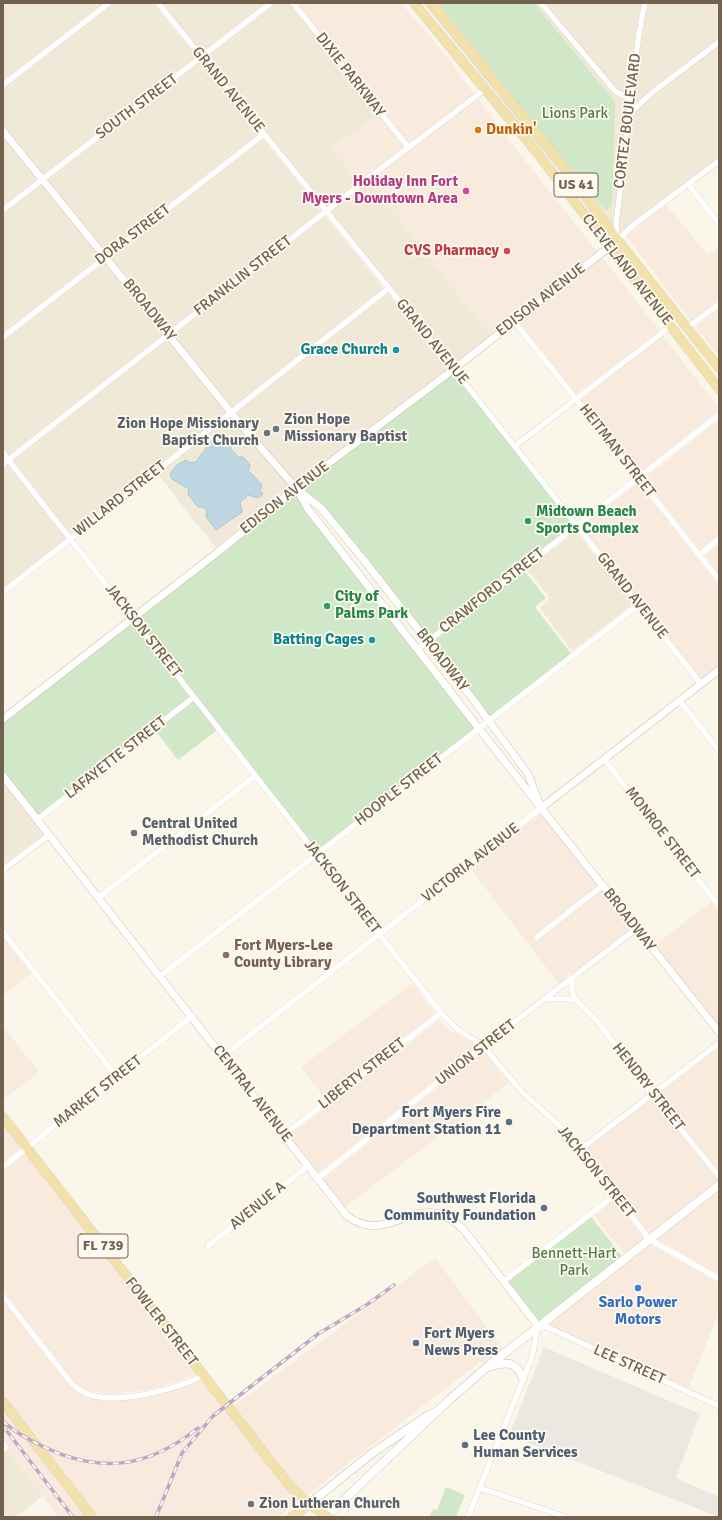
<!DOCTYPE html>
<html>
<head>
<meta charset="utf-8">
<style>
	body { margin:0 }
	#map { position:relative; width:722px; height:1520px; overflow:hidden; background:#faf6e9; font-family:Signika,sans-serif }
	canvas { display:block }
	.frame { position:absolute; inset:0; border:4px solid #72614f; pointer-events:none }
</style>
</head>
<body>
<div id="map">
<canvas width="722" height="1520"></canvas>
<div class="frame"></div>
</div>
<script>
const ctx = document.querySelector('canvas').getContext('2d');
ctx.lineJoin = 'round';
function fillPath(path, color) {
  ctx.fillStyle = color;
  ctx.fill(path, 'evenodd');
}
function stroke(path, color, width, dash) {
  ctx.strokeStyle = color;
  ctx.lineWidth = width;
  ctx.lineCap = dash ? 'butt' : 'round';
  ctx.setLineDash(dash || []);
  ctx.stroke(path);
}
function write(font, color, halo, rows, align = 'center') {
  ctx.font = font + ' Signika,sans-serif';
  ctx.lineWidth = 3.5;
  ctx.setLineDash([]);
  ctx.textBaseline = 'middle';
  ctx.strokeStyle = halo;
  ctx.fillStyle = color;
  for (const [text, x, y, turn = 0] of rows) {
    ctx.save();
    ctx.translate(x, y);
    ctx.rotate((+turn || 0) * Math.PI / 180);
    ctx.textAlign = isNaN(turn) ? turn : align;
    if (halo) ctx.strokeText(text, 0, 0);
    ctx.fillText(text, 0, 0);
    ctx.restore();
  }
}
fillPath(new Path2D(`
	M3,3H153L448,368L296,483L249,429L3,126Z
	M162,3H292L377,114L332,149L360,185L370,182L490,335L454,364Z
	M423,3H719V161L614,242L531,137Z
	M3,137L244,434L291,487L216,548L156,472L3,591ZM230,439L231,449L251,474L259,481L260,490L258,498L248,495L240,501V507L216,530L209,522L207,511L190,489L170,474L174,470L196,462L209,444Z
	M576,531L633,604L572,651L540,608L548,601L549,597L527,569Z
	M3,782L44,834L3,865Z
	M3,1444L43,1496L16,1517H3Z`), '#f1e9d8');
fillPath(new Path2D(`
	M292,3H401L443,52L512,144L597,251L490,335L370,182L361,185L332,150L376,114Z
	M666,205L708,255L719,247V299L691,321L626,236Z
	M602,257L659,330L576,394L519,322Z
	M719,309V357L696,327Z
	M663,336L719,408V410L639,473L581,400Z
	M719,420V534L700,550L644,479Z
	M638,483L719,586V665L701,679L581,526Z
	M719,544V575L705,556Z
	M541,813L631,928L571,975L569,974L559,984L470,868Z
	M711,902L719,912V1027L654,946Z
	M3,938L31,973L3,996Z
	M413,983L434,1014L325,1098L301,1067Z
	M439,1020L450,1030L477,1046L317,1174L289,1136Z
	M3,1026L39,1072L3,1100Z
	M719,1048V1170L657,1095Z
	M483,1052L509,1083L344,1208L322,1180Z
	M652,1099L718,1181L649,1234L585,1150Z
	M3,1123L21,1147L3,1162Z
	M26,1153L198,1374L153,1389L111,1394L88,1391L75,1382L68,1374L3,1290V1172Z
	M719,1190V1275L656,1239Z
	M614,1200L644,1238L624,1254L594,1216Z
	M650,1244L719,1283V1312L690,1384L691,1389L546,1324Z
	M435,1258L503,1349L485,1363L480,1362L306,1496L292,1483L232,1407Z
	M3,1301L70,1387L86,1398L112,1402L138,1399L155,1396L202,1380L301,1500L279,1517H96L3,1397Z
	M3,1408L88,1517H59L3,1444Z`), '#f9eade');
fillPath(new Path2D(`
	M544,1347L700,1414L676,1478L719,1497V1517L509,1435Z`), '#ebe8e1');
fillPath(new Path2D(`
	M438,3H534L615,102L612,206L606,210L601,206Z
	M453,371L575,525L521,567L546,598L535,607L572,655L490,718L324,509L299,487Z
	M296,490L477,727L317,852L135,618Z
	M132,620L192,697L39,817L3,773V720Z
	M194,700L217,730L178,760L155,730Z
	M589,1214L624,1259L538,1326L504,1281Z
	M446,1487L465,1495L456,1517H429L433,1509L437,1510Z`), '#d0e7c8');
const water = new Path2D(`
	M221,435H226L230,439L231,449L238,457H243L250,465L248,470L262,485L260,490L263,494L258,498L248,495L240,502L242,512L216,530L206,517L207,511L203,507H198L188,494L189,489L172,479L170,474L177,465L186,460L190,463L196,462L209,444Z`);
fillPath(water, '#bfd7e2');
stroke(water, '#a6c5d3', 1);
const minor = new Path2D(`
	M158,3L439,350L701,684
	M293,3L408,147
	M541,3L615,91L630,99
	M3,85L109,3
	M630,113L654,91L719,42
	M688,184L719,224
	M3,210L271,3
	M617,236L616,225C620,188 625,152 629,115C634,77 636,40 645,3
	M618,240L632,226L719,161
	M514,321L719,580
	M687,328L719,304
	M3,337L264,134
	M515,446L671,326
	M3,453L441,1013L457,1029L483,1046L523,1093L562,1128L581,1149L649,1239L719,1279
	M3,464L380,169L484,90
	M699,555L719,539
	M3,592L389,288
	M418,649L719,415
	M680,701L719,751
	M604,759L719,906
	M38,819L194,697
	M3,870L49,835
	M99,897L255,776
	M3,932L117,1077
	M537,937L602,886
	M160,976L638,605
	M572,978V991L575,999L598,1022L652,1094L719,1176
	M546,999H575
	M223,1056L541,808
	M284,1135L441,1013
	M581,1149L719,1043
	M3,1167L192,1016
	M317,1179L483,1046L636,929
	M208,1246L307,1167
	M504,1281L615,1195
	M3,1296L72,1384C79,1390 85,1394 94,1396C125,1403 175,1389 203,1376
	M3,1443L6,1447L3,1450
	M480,1488L566,1517
	M468,1517L532,1357L538,1326L549,1328L719,1406`);
const tertiary = new Path2D(`
	M3,131L247,432L296,488L321,508L363,559L472,698L528,774L541,808
	M298,491L308,509L541,808L719,1032
	M3,719L218,552L296,488L454,369L618,240
	M3,776L347,1216C392,1249 418,1183 464,1230L538,1326
	M541,808L719,670`);
const secondary = new Path2D(`
	M492,1366C507,1361 517,1362 523,1379
	M309,1504L371,1454L430,1414
	M327,1516L448,1401L487,1367L719,1185`);
const primary = new Path2D(`
	M414,3L527,140L719,389
	M431,3L560,162L623,247L719,368
	M3,1117L289,1485L309,1504L329,1517
	M3,1402L92,1517
	M292,1517L309,1504`);
stroke(minor, '#cbc0af', 6);
stroke(tertiary, '#cbc0af', 8);
stroke(secondary, '#cdc1ad', 9);
stroke(primary, '#d8d3ce', 10);
stroke(minor, '#fff', 5.5);
stroke(tertiary, '#fff', 7);
stroke(secondary, '#fff', 8);
stroke(primary, '#f2e1a8', 9);
const rail = new Path2D(`
	M3,1421C14,1432 30,1440 44,1447C101,1474 148,1468 198,1428
	M3,1426L73,1517
	M156,1517L182,1453L213,1416L318,1334L368,1304L394,1285`);
stroke(rail, '#bba8c3', 3.5);
stroke(rail, '#fdfaef', 2, [6]);
for (const [x, y, r, color] of [
	[478,130,4,"#e8710a"],
	[466,191,4,"#d1479c"],
	[507,251,4,"#e0444e"],
	[396,350,4,"#0f9aa8"],
	[276,429,4,"#6b7280"],
	[267,433,4,"#6b7280"],
	[528,521,4,"#2e9e5b"],
	[327,606,4,"#2e9e5b"],
	[372,640,4,"#0f9aa8"],
	[134,833,4,"#6b7280"],
	[226,955,4,"#8d6e63"],
	[509,1122,4,"#5c6f8a"],
	[544,1208,4,"#5c6f8a"],
	[638,1288,4,"#3f7fe0"],
	[416,1343,4,"#5c6f8a"],
	[465,1445,4,"#5c6f8a"],
	[251,1504,4,"#6b7280"]
]) {
  const dot = new Path2D();
  dot.arc(x, y, r, 0, 2 * Math.PI);
  ctx.fillStyle = color;
  ctx.fill(dot);
  stroke(dot, '#fdfaef', 1.5);
}
for (const [x, y, w] of [
	[576,185,44],
	[103,1246,50]
]) {
  const box = new Path2D();
  box.roundRect(x - w / 2, y - 12, w, 24, 3);
  ctx.fillStyle = '#fdfaef';
  ctx.fill(box);
  stroke(box, '#72614f', 1);
}
write('bold 14px', '#72614f', null, [
	["US 41",576,185],
	["FL 739",103,1246]
]);
write('15px', '#72614f', '#fdfaef', [
	["DIXIE PARKWAY",350,75,52],
	["GRAND AVENUE",228,90,51],
	["SOUTH STREET",137,107,-37],
	["CORTEZ BOULEVARD",628,121,-83],
	["DORA STREET",133,235,-37],
	["CLEVELAND AVENUE",627,270,52],
	["FRANKLIN STREET",243,276,-38],
	["EDISON AVENUE",541,300,-38],
	["BROADWAY",149,310,51],
	["GRAND AVENUE",432,342,51],
	["HEITMAN STREET",617,451,52],
	["EDISON AVENUE",285,498,-38],
	["WILLARD STREET",120,499,-38],
	["CRAWFORD STREET",492,591,-38],
	["GRAND AVENUE",632,596,52],
	["JACKSON STREET",143,631,52],
	["BROADWAY",442,660,52],
	["LAFAYETTE STREET",116,758,-38],
	["HOOPLE STREET",399,790,-38],
	["MONROE STREET",662,833,52],
	["VICTORIA AVENUE",471,863,-38],
	["JACKSON STREET",342,887,52],
	["BROADWAY",629,920,52],
	["UNION STREET",476,1053,-38],
	["LIBERTY STREET",362,1074,-38],
	["HENDRY STREET",648,1087,52],
	["MARKET STREET",98,1092,-38],
	["CENTRAL AVENUE",252,1094,52],
	["JACKSON STREET",596,1172,51],
	["AVENUE A",258,1206,-39],
	["FOWLER STREET",161,1322,52],
	["LEE STREET",629,1365,24]
]);
write('15px', '#537b4b', '#fdfaef', [
	["Lions Park",575,114],
	["Bennett-Hart",574,1254],
	["Park",574,1271]
]);
write('bold 15px', '#c56008', '#fdfaef', [
	["Dunkin'",486,130]
], 'left');
write('bold 15px', '#b23c85', '#fdfaef', [
	["Holiday Inn Fort",458,182],
	["Myers - Downtown Area",458,199]
], 'right');
write('bold 15px', '#be3a42', '#fdfaef', [
	["CVS Pharmacy",499,251]
], 'right');
write('bold 15px', '#0d838f', '#fdfaef', [
	["Grace Church",388,350],
	["Batting Cages",364,640]
], 'right');
write('bold 15px', '#5b616d', '#fdfaef', [
	["Zion Hope",284,420],
	["Missionary Baptist",284,437],
	["Zion Hope Missionary",259,424,"right"],
	["Baptist Church",259,441,"right"],
	["Central United",142,824],
	["Methodist Church",142,841],
	["Zion Lutheran Church",259,1504]
], 'left');
write('bold 15px', '#27864d', '#fdfaef', [
	["Midtown Beach",536,512],
	["Sports Complex",536,529],
	["City of",335,597],
	["Palms Park",335,614]
], 'left');
write('bold 15px', '#785e54', '#fdfaef', [
	["Fort Myers-Lee",234,946],
	["County Library",234,963]
], 'left');
write('bold 15px', '#4e5e75', '#fdfaef', [
	["Fort Myers Fire",501,1113],
	["Department Station 11",501,1130],
	["Southwest Florida",536,1199],
	["Community Foundation",536,1216],
	["Fort Myers",424,1334,"left"],
	["News Press",424,1351,"left"],
	["Lee County",473,1436,"left"],
	["Human Services",473,1453,"left"]
], 'right');
write('bold 15px', '#366cbe', '#fdfaef', [
	["Sarlo Power",638,1303],
	["Motors",638,1320]
]);
</script>
</body>
</html>
